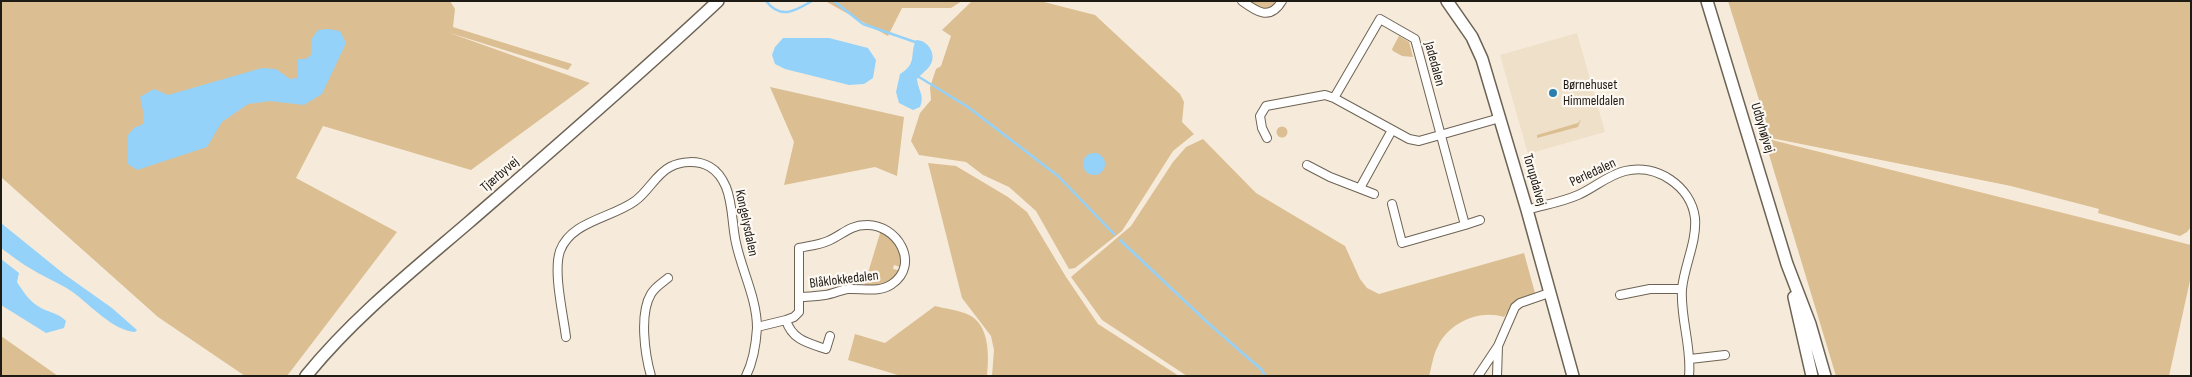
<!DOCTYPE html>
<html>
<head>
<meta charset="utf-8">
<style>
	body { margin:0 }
	#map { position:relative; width:2192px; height:377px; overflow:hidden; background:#f6ebda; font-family:"Sofia Sans Condensed",sans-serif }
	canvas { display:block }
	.frame { position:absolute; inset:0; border:2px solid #1e1a14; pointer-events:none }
</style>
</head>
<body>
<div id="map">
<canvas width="2192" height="377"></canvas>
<div class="frame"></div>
</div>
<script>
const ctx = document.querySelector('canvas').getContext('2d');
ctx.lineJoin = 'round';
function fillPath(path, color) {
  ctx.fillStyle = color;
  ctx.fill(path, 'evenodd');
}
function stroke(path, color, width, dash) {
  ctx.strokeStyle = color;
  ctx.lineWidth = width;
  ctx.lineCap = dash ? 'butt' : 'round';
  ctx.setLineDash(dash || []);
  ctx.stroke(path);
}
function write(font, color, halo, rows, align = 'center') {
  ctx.font = font + ' "Sofia Sans Condensed",sans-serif';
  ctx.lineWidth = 4.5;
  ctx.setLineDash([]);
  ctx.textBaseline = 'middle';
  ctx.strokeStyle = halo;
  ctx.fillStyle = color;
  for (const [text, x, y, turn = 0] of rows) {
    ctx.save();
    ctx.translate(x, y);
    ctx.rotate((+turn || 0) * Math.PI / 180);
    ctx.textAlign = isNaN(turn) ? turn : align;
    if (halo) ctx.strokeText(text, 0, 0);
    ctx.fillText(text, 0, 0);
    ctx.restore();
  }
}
fillPath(new Path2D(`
	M1577,33L1605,132L1528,154L1500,55Z`), '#efe0c9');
fillPath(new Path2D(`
	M1,1H450L455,9L453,27L572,64L568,70L447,32L590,83L471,170L323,126L296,178L397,232L287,376H245L158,317L1,177Z
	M825,1H962L951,8H902L888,36Z
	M1040,1L1095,15L1180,94L1184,102L1182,122L1194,134L1173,151L1122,231L1075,268L1069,269L1036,211L1009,187L983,175L966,162L919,155L911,141L920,113L931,100L930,87L936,69L941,66L951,36L942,30L971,2Z
	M1248,1H1279L1272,7L1264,9Z
	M1728,1H2191V227L2187,232L2180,236L2098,213L2099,209L2011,186L1771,138Z
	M1399,36L1409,42L1413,57L1402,56L1393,51L1392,49Z
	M770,87L904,117L897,176L875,167L784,185L794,142Z
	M1581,119L1578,127L1537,138V135L1578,123Z
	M1276.5 132a5.5 5.5 0 1 1 11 0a5.5 5.5 0 1 1-11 0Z
	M1764,138L2191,245V276L2169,376H1836Z
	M1203,139L1256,193L1345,246L1360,279L1367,288L1379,294L1524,253L1535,293C1520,298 1513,304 1504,317C1479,309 1449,323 1438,346C1433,355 1432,366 1429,376H1187L1102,320L1071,277L1131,226L1173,162L1186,147Z
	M928,163L956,166L1008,197L1027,212L1066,277L1098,324L1179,376H992L994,350L991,336L962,298Z
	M881,230C895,238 903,251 900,267L894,265L893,269L898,270C892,286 878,285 864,286Z
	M935,306C946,309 959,310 969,315C990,325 989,357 987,376H901L848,360L855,334L885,343Z
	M1,336L58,376H1Z`), '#dbbe92');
fillPath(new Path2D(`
	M328,29L340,31L346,43L322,94L304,105L270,101L248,104L222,122L207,147L137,170L128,164V135L134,128L143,124V111L140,97L154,89L168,95L262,68L276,69L290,79L297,78L298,59H306L311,55V40L318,30Z
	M783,38H829L868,48L876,60L873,78L864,84L849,85L785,69L775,64L772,55L775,47Z
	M916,40C929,40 938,56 929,67C926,71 920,75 917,79C918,90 925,96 920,107L913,110L899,103L896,92L900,74C918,63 909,55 916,40Z
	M1083 164a11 11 0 1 1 22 0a11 11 0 1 1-22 0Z
	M1,223L64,274L112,308L137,330L135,332C114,331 90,305 74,293C62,284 46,278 33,270C22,264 12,256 1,248Z
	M1,259L19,273L17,282C24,293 30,302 41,308C51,313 58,313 66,321L64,328L46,333L1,305Z`), '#94d2fa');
stroke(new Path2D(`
	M766,1C781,20 795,11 812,1
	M834,1L863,24L915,42
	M919,77L968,107L1058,176L1114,234
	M1120,240L1208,323L1262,370L1265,376`), '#94d2fa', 2.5);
const street = new Path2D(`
	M1242,1C1257,12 1270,21 1282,1
	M1334,98L1380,19L1415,39L1465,225L1402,243L1392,204
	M1267,138L1262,128L1260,116L1266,106L1325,95L1334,98L1409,139L1419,141L1500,118
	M1307,165L1330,177L1374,194
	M1360,188L1392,130
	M1527,210C1544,205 1562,202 1578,195C1594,188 1608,175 1625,171C1656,163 1691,186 1695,218C1697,242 1684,266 1682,289C1680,318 1692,347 1689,376
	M1465,225L1480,220
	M1620,295L1650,289H1682
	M786,320C792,340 808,343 826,349L830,336
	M757,327L786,320L794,317L799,312V297C808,297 817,296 825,295C833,294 840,290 848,289C862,288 880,293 892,284C921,264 897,224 866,225C850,225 842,235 828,241C819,245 808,246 799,248V297
	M566,337C563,313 553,272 560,251C571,221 612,218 635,201C648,192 656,174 670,167C681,161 698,160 710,167C717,171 723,180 726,187C733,204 732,226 736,243C742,271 757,299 757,328C756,344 753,362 746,376
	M1690,359L1725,355
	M651,376C645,355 639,314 651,294C655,287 662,283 668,278
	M1478,376L1498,346L1515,307L1520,303L1549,293
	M1497,376L1498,346`);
const secondary = new Path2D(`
	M1447,1L1472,37L1482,59L1527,210L1573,376
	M1707,1L1787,264L1810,324L1825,376
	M1794,297L1812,376
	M306,376C353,318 412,271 468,223C552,150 637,77 718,1`);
stroke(street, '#6d6355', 10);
stroke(secondary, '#6d6355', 14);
stroke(street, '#fff', 8);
stroke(secondary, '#fff', 11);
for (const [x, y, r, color] of [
	[1553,93,5,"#297fae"]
]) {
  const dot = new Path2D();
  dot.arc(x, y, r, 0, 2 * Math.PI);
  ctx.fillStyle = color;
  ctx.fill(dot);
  stroke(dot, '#fdf9f2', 2);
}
write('14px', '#1e1a14', '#fdf9f2', [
	["Jadedalen",1434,64,75],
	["Udbyhøjvej",1762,128,73],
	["Perledalen",1593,173,-25],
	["Tjærbyvej",500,175,-41],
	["Torupdalvej",1534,180,74],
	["Kongelysdalen",746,223,78],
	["Blåklokkedalen",844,280,-7]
]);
write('14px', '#1e1a14', '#fdf9f2', [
	["Børnehuset",1563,85],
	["Himmeldalen",1563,101]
], 'left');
</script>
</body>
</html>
